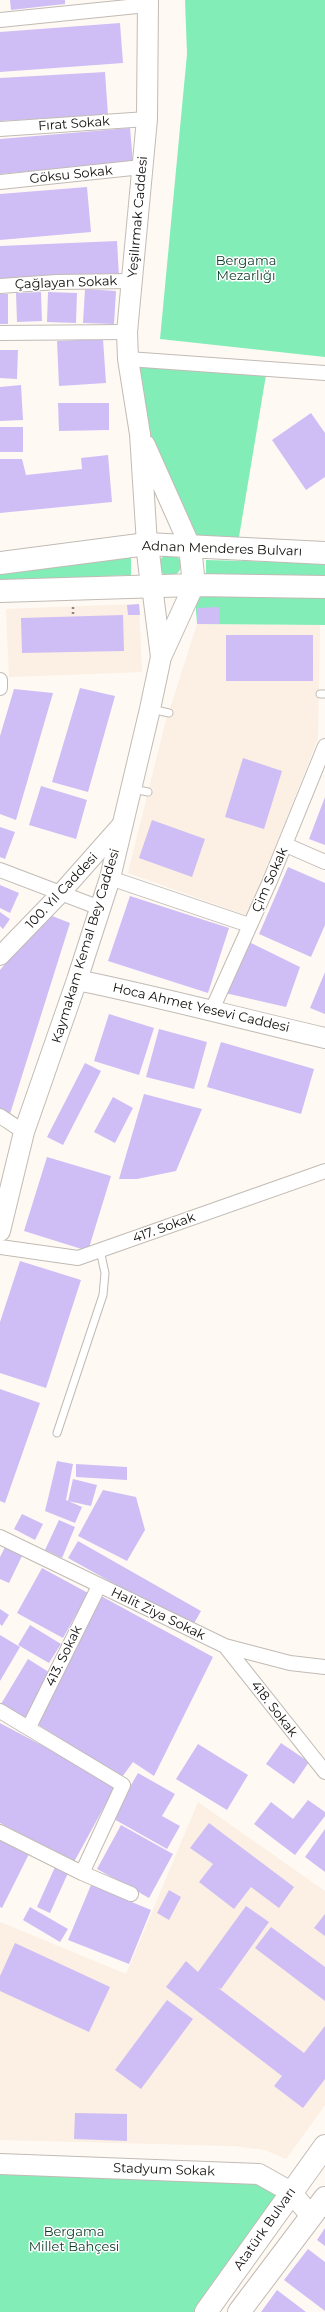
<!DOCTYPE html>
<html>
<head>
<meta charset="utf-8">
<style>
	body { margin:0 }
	canvas { display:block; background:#fef9f3 }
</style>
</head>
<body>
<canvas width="325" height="2312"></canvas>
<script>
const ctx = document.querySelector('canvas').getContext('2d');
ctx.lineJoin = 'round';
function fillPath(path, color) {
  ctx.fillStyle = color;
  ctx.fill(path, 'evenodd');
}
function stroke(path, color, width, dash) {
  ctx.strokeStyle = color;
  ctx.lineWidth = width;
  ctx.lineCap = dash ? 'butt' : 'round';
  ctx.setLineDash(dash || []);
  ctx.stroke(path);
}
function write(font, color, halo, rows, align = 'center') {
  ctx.font = font + ' Montserrat,sans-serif';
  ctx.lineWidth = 3;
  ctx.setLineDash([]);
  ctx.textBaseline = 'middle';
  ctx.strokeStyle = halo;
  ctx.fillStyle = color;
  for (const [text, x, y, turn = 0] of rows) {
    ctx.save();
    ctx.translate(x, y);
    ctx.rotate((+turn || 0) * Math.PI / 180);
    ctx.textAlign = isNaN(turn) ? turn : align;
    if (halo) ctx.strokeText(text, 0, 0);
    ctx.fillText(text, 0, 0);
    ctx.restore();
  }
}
fillPath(new Path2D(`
	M139,604L142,672L9,677L6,609Z
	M197,624L320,625L318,739L248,916L128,873L165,724Z
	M198,1802L325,1891V2105L286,2159L265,2150L234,2146L0,2140V1922L126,1974Z`), '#fcefe3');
fillPath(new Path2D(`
	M185,0H325V357L160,339L187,54Z
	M128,359L267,369L237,549L190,546L140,434Z
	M159 565a11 11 0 1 1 22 0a11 11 0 1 1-22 0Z
	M131,556V575L0,581V570Z
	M206,560L325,563V578H206Z
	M194,585L325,587V625L197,624Z
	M0,2164L259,2174L291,2192L206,2312H0Z`), '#83edb8');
fillPath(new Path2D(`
	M10,0H65V4L11,10Z
	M120,23L123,63L0,72V32Z
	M105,72L108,115L0,121V78Z
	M130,128L133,162L0,174V139Z
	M87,187L91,232L0,240V194Z
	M117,241L119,277L0,282V246Z
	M85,289L116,291L114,324L83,323Z
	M41,292L42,321L17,322L16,293Z
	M48,292L77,293L76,323L47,322Z
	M0,294H8V324H0Z
	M103,339L106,383L59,386L57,341Z
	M0,350H18L17,379L0,378Z
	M21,385L23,420L0,421V387Z
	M58,403H109V430L59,431Z
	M311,413L325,433V477L306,490L272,440Z
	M0,427H23V452H0Z
	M108,455L112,502L0,513V459H22L26,475L82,469L81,458Z
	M139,604L140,615H128L127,605Z
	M219,607V624H197V608Z
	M123,615L124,651L22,653L21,618Z
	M226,635H313V681H226Z
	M80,688L115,696L88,792L52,782Z
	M14,689L53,693L16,820L0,814V736Z
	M243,758L282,771L264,829L225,817Z
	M41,786L87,800L76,839L29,825Z
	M325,797V845L309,839Z
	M152,820L205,839L192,877L139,858Z
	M0,827L15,832L5,859L0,857Z
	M288,867L325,883V925L311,957L259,934Z
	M0,885L19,893L10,913L0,908Z
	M130,896L229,928L208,993L108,961Z
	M0,912L10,919L3,929L0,926Z
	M47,914L70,923L9,1117L0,1110V970Z
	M247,941L300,967L286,1007L225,993Z
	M325,972V1014L310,1008Z
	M109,1014L154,1028L139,1075L94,1061Z
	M159,1029L207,1042L194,1089L146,1077Z
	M221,1042L314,1069L301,1114L207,1087Z
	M85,1063L101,1071L63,1145L47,1137Z
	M144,1094L202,1109L176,1171L137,1179H119Z
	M113,1097L133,1108L115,1143L94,1132Z
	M47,1157L111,1176L88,1251L24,1231Z
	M20,1261L81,1280L46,1388L0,1373V1322Z
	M0,1389L40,1403L5,1503L0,1501Z
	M57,1461L73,1464L66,1500L82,1507L75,1523L45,1511Z
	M76,1464L127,1467V1480L76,1477Z
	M73,1479L97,1485L91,1506L68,1501Z
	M103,1490L136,1497L145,1530L127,1561L78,1536Z
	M22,1514L43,1524L35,1540L14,1529Z
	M59,1520L75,1527L62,1558L45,1550Z
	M78,1541L201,1611L192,1627L68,1558Z
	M5,1547L22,1556L9,1583L0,1579V1557Z
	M42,1568L88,1593L63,1638L17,1613Z
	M101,1596L213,1657L154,1776L133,1762L122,1777L37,1724Z
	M0,1609L9,1615L2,1626L0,1624Z
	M30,1625L61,1644L49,1663L18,1645Z
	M0,1635L20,1647L0,1681Z
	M28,1659L52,1674L24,1719L1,1704Z
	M0,1723L116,1785L74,1862L0,1823Z
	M281,1743L309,1762L294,1784L266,1764Z
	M198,1744L248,1775L227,1810L176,1779Z
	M138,1773L175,1794L162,1816L180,1826L167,1849L112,1818Z
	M308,1800L325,1812V1816L295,1855L254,1824L271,1802L293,1819Z
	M209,1823L294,1887L279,1908L251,1887L234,1909L199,1882L213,1864L190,1848Z
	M121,1825L173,1854L149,1898L97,1869Z
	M325,1829V1872L305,1857Z
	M0,1837L30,1852L2,1908L0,1907Z
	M55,1867L68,1873L50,1913L37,1907Z
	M91,1885L151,1910L129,1964L68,1940Z
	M169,1890L181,1897L169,1920L157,1913Z
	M246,1906L269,1922L221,1989L217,1987L304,2053L325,2026V2079L303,2108L274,2086L282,2076L166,1987L186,1961L198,1972Z
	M30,1907L68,1929L60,1942L23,1920Z
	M325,1914V1936L314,1928Z
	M271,1927L325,1967V2001L255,1948Z
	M15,1943L110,1987L89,2032L0,1991V1976Z
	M167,2000L193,2019L141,2089L115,2070Z
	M75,2113L127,2114V2141L74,2139Z
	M325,2228V2246L317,2240Z
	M308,2249L325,2262V2311L284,2280Z
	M277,2290L306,2312H261Z`), '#cfbef5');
const service = new Path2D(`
	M320,694H325
	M151,709L169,713
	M133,789L148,792
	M57,1433L103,1295L105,1273L100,1250`);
const minor = new Path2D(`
	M0,20L147,5
	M0,129L147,119
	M0,182L142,167
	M0,286L57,282L133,281
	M0,333L127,332
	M128,359L325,373
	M0,680V688
	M286,845L325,862
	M0,870L100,908
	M110,878L249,925
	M211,1012L270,881L325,746
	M0,1116L24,1132
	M0,1247L78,1258L325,1171
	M0,1537L225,1646L290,1663L325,1667
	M225,1646L325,1772
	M0,1711L123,1785L82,1873
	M29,1727L99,1586
	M0,1832L82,1873L131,1894`);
const tertiary = new Path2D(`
	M0,956L60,894L122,824`);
const secondary = new Path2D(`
	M145,445L190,546
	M147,544L140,434L128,359L127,332L147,119L148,0
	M152,586L161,657
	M77,980C161,997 242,1019 325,1038
	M0,1231L24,1132L77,980L110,878L150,709L161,657L194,585
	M0,2164L259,2174L291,2192L311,2216`);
const primary = new Path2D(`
	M147,544L152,586
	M190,546L194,585
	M0,563L147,544L325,553
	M0,591L194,585L325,587
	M206,2312L325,2146
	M239,2312L325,2198`);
stroke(service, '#c2bbb5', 9);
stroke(minor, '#c2bbb5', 16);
stroke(tertiary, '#c2bbb5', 20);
stroke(secondary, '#c2bbb5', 22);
stroke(primary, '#c2bbb5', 24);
stroke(new Path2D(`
	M73,607V616`), '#8a8782', 2.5, [2, 3]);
stroke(service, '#fff', 7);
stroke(minor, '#fff', 14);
stroke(tertiary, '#fff', 18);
stroke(secondary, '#fff', 20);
stroke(primary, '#fff', 22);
write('13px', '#0f0d0a', '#fff', [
	["Fırat Sokak",74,124,-4],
	["Göksu Sokak",71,175,-6],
	["Yeşilırmak Caddesi",138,217,-85],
	["Çağlayan Sokak",66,283,-2],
	["Adnan Menderes Bulvarı",222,549,2],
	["Çim Sokak",270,880,-66],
	["100. Yıl Caddesi",62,891,-47],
	["Kaymakam Kemal Bey Caddesi",86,946,-73],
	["Hoca Ahmet Yesevi Caddesi",201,1008,13],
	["417. Sokak",164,1228,-20],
	["Halit Ziya Sokak",158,1614,26],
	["413. Sokak",64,1656,-64],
	["418. Sokak",274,1709,52],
	["Stadyum Sokak",164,2170,2],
	["Atatürk Bulvarı",265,2229,-55]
]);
write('13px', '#083a26', '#fff', [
	["Bergama",246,261],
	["Mezarlığı",246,276],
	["Bergama",74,2232],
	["Millet Bahçesi",74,2247]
]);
</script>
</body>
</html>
